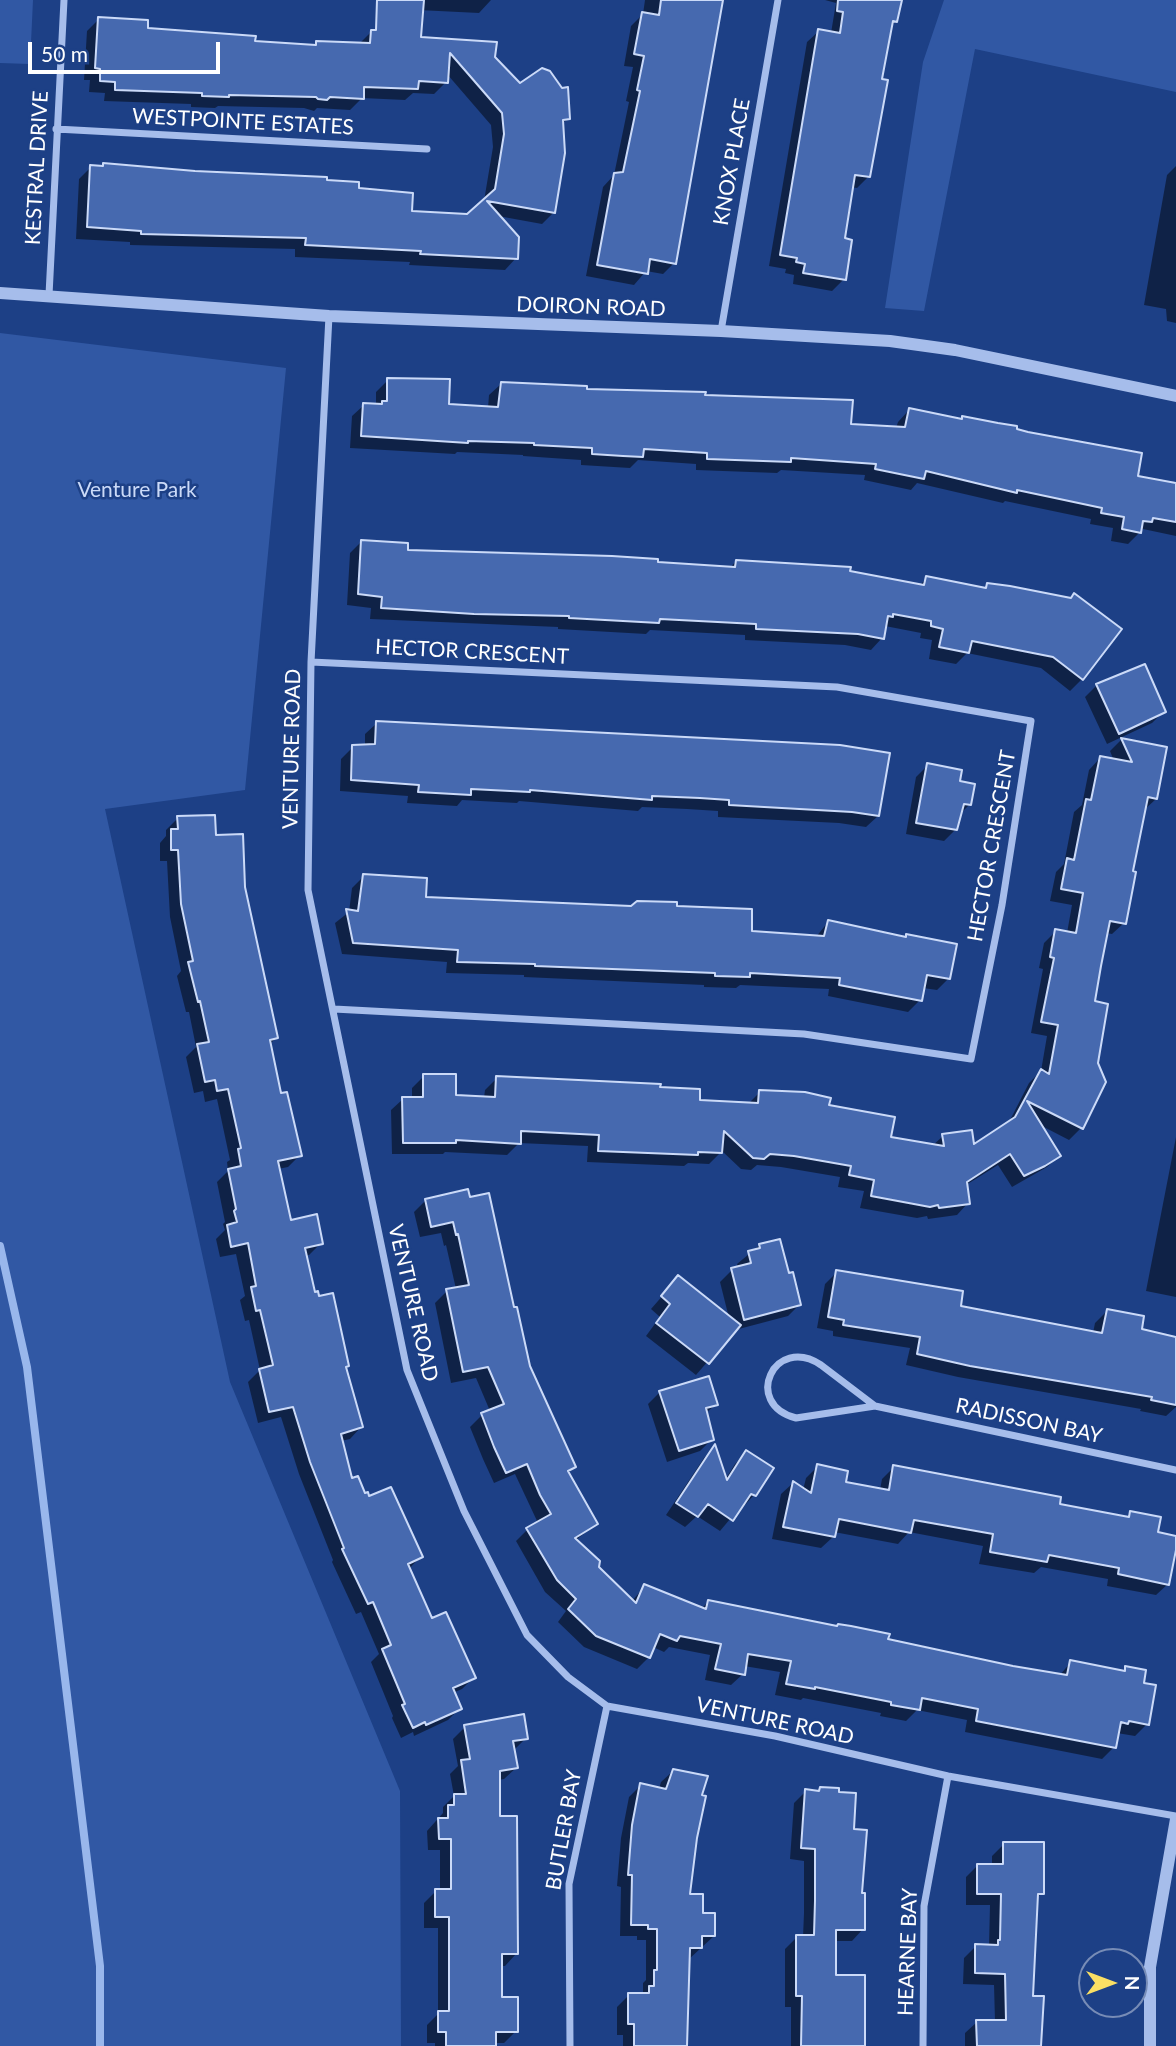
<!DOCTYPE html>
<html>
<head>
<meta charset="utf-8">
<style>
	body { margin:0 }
	#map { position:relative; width:1176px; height:2046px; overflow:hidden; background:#1d4086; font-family:Lato,sans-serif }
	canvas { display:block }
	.north { position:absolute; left:1078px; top:1948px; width:70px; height:70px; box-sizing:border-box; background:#1d4086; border:2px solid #778cb6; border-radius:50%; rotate:90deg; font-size:19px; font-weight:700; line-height:28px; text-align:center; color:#fff }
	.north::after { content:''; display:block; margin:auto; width:24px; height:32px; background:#fadf64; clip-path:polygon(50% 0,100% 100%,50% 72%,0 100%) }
	.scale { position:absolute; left:28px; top:42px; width:192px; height:32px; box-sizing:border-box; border:4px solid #fff; border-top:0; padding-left:9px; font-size:21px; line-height:24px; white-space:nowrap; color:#fff; -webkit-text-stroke:5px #1d4086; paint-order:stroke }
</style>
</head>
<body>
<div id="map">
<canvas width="1176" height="2046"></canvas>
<div class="north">N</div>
<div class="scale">50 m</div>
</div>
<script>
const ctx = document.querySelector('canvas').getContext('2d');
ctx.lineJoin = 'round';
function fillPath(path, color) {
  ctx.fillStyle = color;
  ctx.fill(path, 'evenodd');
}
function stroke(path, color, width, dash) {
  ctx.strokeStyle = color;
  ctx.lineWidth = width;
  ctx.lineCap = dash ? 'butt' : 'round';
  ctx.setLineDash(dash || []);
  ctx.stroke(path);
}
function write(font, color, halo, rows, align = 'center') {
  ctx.font = font + ' Lato,sans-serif';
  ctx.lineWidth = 5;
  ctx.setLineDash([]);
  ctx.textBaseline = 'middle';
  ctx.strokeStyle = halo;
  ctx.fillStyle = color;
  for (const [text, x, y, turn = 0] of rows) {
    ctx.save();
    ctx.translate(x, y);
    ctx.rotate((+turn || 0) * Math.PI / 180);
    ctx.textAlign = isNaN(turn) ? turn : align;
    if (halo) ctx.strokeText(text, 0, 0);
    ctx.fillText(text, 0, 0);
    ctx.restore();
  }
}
fillPath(new Path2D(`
	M0,0H33L30,64L0,63Z
	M944,0H1176V92L975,49L924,311L885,308L923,62Z
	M0,333L286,368L245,790L105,809L230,1382L400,1791L401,2046H0Z`), '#3158a4');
fillPath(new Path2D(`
	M403,0H491L479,13L418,10Z
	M645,0H721L674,263L663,274L646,271L634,285L586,276L603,187L614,175L629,102L626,101L633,67L624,66L631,26L643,14Z
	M900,0L896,21L890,27L880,80L869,176L857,188L851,187L843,240L844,279L832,291L793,284L794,275L785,273L786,269L769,266L807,42L819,31L831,33L836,3L825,0Z
	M99,19L146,30L254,43L313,46L316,43H360L371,32L420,39L494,58L519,86L568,118L561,125L554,212L542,224L498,216L516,258L505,270L409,265L410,262L295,257V249L130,245V242L76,239L79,179L91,167L101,168L104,165L325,182L357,189L410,213L468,215L484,201L493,147L491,125L447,74L446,82L434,94L413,93L405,100L362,98L350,110L317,108L314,111L304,108L218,106L215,108L191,107V104L104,101L105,93L89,92L90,80H84L87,31Z
	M1176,166V323L1167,321L1166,309L1144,305L1167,175Z
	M388,380L447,406L488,408L489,395L501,384L704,397L850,426L896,428L898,422L909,410L1015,430L1136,477L1176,485V536L1143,529L1128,544L1111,541L1113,528L1090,524L1091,519L1005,501L1003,503L917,483L911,490L864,480L865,475L781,470L777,473L696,470V464L638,460L630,468L581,465V460L523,456V455L457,452L455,454L350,448L352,416L364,405H376V392Z
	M362,541L406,551L730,568L736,561L849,572L919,586L927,578L984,589L988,585L1082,679L1070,691L1041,668L967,653L956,664L929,659L932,640L920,638L921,633L885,626L882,638L871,650L845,645L745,640V635L650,630L646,634L558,629V627L370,619L371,608L347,605L350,553Z
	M1097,685L1164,711L1152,723L1107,744L1085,697Z
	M377,723L878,816L866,827L839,823L718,817V811L687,809L642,807L638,811L519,801L517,803L462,800L457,806L407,803L408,796L340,791L341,759L353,747L365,746V734Z
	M1121,740L1165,749L1156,799L1143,811L1124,923L1112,934L1106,933L1093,1002L1097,1063L1104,1082L1081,1128L1069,1140L1040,1125L1059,1155L1047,1167L1012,1187L998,1165L966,1185L968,1203L957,1215L928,1219L927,1216L917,1218L860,1208L864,1191L838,1187L840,1177L781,1167L757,1165L751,1170L741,1169L722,1151L709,1164L688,1163L684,1166L587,1162L588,1146L519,1143L507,1155L445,1152L443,1154H392L391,1110L403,1099L412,1098V1088L424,1076L454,1096L484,1098L485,1090L497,1078L659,1088L698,1101L748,1104L760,1092L827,1107L889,1139L932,1146L943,1136L973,1147L1008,1124L1029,1083L1041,1071L1047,1036L1031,1033L1043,969L1039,968L1044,943L1056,931L1067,933L1072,905L1050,901L1056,872L1064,864L1074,812L1082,805L1089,770L1100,758L1114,761L1110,751Z
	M928,765L958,783L969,805L960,814L956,829L944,841L906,834L916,777Z
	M178,818L214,837L244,887L277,1037L269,1045L279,1095L300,1155L288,1167L278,1169L290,1222L321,1243L309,1255L305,1256L314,1294L345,1368L361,1427L350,1439L341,1441L351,1481L420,1557L409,1569L431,1621L474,1677L462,1689L453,1693L459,1709L448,1720L414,1736L413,1732L401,1738L392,1718L393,1716L371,1662L379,1654L361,1612L356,1614L332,1562L333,1560L299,1474L281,1417L258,1423L248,1382L260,1370L249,1320L245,1321L240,1300L245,1296L236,1254L220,1257L216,1239L225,1230L223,1224L225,1222L217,1182L228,1171L227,1162L230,1160L217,1099L205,1102L203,1091L194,1093L186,1057L196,1047L189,1012H186L177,976L181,971L170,917L167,861H160V843L166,836V830Z
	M364,876L424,899L675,907L750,933L816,937L828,922L904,938L907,936L948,979L937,990L923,988L920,1000L908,1012L828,996L829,989L740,985L736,988L704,987V985L524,977V975L446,973L447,962L342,954L335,923L349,912L352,888Z
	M1176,1137V1297L1146,1291Z
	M467,1191L528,1366L574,1467L567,1474L595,1524L575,1541L597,1568L632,1601L645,1586L701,1609L708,1602L1059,1676L1071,1662L1122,1672L1126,1668L1142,1684L1147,1724L1135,1736L1117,1733L1114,1747L1102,1759L965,1732L967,1720L917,1710L906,1721L880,1716L881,1713L803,1698L801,1700L775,1695L780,1672L744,1666L743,1674L731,1685L705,1680L710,1655L669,1647L664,1652L653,1647L649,1657L637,1669L584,1647L558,1622L566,1611L545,1592L516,1541L527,1530L538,1523L515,1474L494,1483L483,1459L470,1427L482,1415L490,1411L476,1378L451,1383L435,1303L447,1291L456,1289L446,1245L444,1246L441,1233L420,1237L414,1212L426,1200Z
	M760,1245L788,1275L799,1305L788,1316L735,1330L696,1375L646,1336L660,1317L651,1309L678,1278L729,1318L720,1282L732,1270L738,1268L737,1264Z
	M837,1272L959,1307L1093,1333L1095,1323L1107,1311L1140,1330L1176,1338V1407L1166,1416L1140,1411L1141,1409L958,1377L906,1365L910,1348L833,1336V1331L817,1328L825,1284Z
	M660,1392L716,1404L705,1414L712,1439L700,1451L667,1462L648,1404Z
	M714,1448L725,1480L735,1464L747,1452L754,1495L743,1507L741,1506L720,1531L697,1516L685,1527L666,1515L704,1458Z
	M818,1466L844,1483L880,1490L882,1479L894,1467L1057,1506L1126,1518L1130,1513L1156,1534L1176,1538L1168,1584L1156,1595L1107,1586L1108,1579L1041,1567L1034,1573L979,1564L983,1546L909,1532L898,1544L834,1532L833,1537L821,1548L772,1539L781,1494L793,1483L803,1490L806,1478Z
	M465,1727L526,1738L514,1750L516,1768L504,1779L498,1780V1818L516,1954L505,1966H500V1999L516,2031L504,2043H495V2046H435V2043H427V2025L438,2014V1928H424V1903L436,1891H440V1850H428L427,1831L443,1813V1807L454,1796L450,1774L458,1766L453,1739Z
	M673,1771L700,1797L689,1896L714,1936L688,1960L685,2046H623V2035H617V2007L629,1995H643V1983L646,1980V1940H637V1936H620L621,1887L617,1886L621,1838L629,1797L641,1785L659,1789L661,1782Z
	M820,1789L852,1831L863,1929L852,1941H834V1976L863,2046H791V2007H785V1949L797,1937H803L804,1913V1861L790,1859L794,1803L806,1791L817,1792Z
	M1004,1844L1042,1893L1036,1899L1031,1998L1039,2046H965V2033L977,2022L995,2021L994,1985L963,1984L964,1958L976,1946H989L990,1905H966V1877L978,1865H992V1856Z`), '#0007');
stroke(new Path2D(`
	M0,1246L27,1367L100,1966V2046`), '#99b7ec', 8);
const building = new Path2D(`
	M377,0H424L421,37L497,42L495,57L520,83L542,68L550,71L562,88L568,87L570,119L563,120L565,153L555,213L487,201L519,237L518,259L420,254L421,251L305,245L306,238L141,234V231L87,227L90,165L103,166V163L195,171L327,177V180L359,182V188L413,193L412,211L467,214L495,189L504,134L502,113L450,53L448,83L419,81L418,89L364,87V99L330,97L327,100L318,99L316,97L229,95V97L202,96V93L115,90V82L100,81V69L95,68L98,17L148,20V28L256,36L255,41L316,45V41L370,43L371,30H376Z
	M661,0H723L676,264L650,259L648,274L597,265L614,173L623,172L640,91L637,90L644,56L634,54L642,12L659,15Z
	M838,0H902L897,22L893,21L882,79L888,80L870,177L855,175L845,238L852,240L846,280L803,273L805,264L796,262L797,258L780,255L818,29L840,33L843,12L837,11Z
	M387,378L450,379L449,404L498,407L501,382L587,386V389L706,392L705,395L853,400L851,424L905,427L909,408L962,419V416L998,423L1017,426V429L1028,432L1142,453L1138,476L1176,483V522L1153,518L1152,522L1143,521L1141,533L1122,529L1124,517L1101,513L1102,508L1017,490V493L926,471L924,479L875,469L876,464L791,458V462L707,459V453L644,449L643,457L623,456L592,454V448L534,445V443L468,441V443L361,436L363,403L382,404V401H387Z
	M361,540L408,543V550L612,556L658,559V562L735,567L736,560L851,567L850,571L924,585L926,576L986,588L987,583L1010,586L1071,598L1074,593L1122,629L1083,680L1053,657L972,641L969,653L939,647L943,629L931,626V621L893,614V617L888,616L884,639L858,634L756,629V624L660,619L659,623L569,618V616L474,614L381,608L382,597L358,594Z
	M1145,664L1166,712L1119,734L1096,684Z
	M376,721L840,745L890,753L879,816L852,812L729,805V800L700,798L652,796V800L530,790V792L471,789V795L418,792L419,785L351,780L352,745L375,744Z
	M1121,738L1167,747L1157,799L1148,797L1133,871L1136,872L1126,924L1110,921L1101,966L1095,1001L1108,1004L1098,1063L1106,1082L1083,1129L1027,1101L1061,1156L1045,1166L1024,1176L1010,1154L967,1182L970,1204L939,1208L938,1205L930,1207L871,1196L874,1180L849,1175L851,1166L794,1156L770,1154L764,1159L753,1158L724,1131L722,1153L698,1152V1155L598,1151L599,1135L521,1131V1144L456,1140V1143H403L402,1097H423V1074H456V1095L495,1097L496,1076L661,1084L660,1087L700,1089V1100L758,1103L759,1090L805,1092L831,1098L829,1105L895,1117L891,1137L944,1146L942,1134L972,1130L974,1144L1015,1117L1041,1069L1049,1074L1058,1025L1041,1022L1054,958L1050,957L1055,929L1076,933L1083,893L1061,889L1067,858L1074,860L1086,799L1091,800L1100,756L1132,762Z
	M927,763L962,770L960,781L975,784L971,805L964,804L957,830L916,823Z
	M215,815L216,835L243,834L245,887L278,1038L270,1040L281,1093L287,1092L302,1156L278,1161L291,1220L317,1214L323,1244L305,1248L315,1292L318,1291L319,1296L333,1293L349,1366L346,1367L363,1427L341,1434L352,1478L358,1476L365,1493L368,1492L369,1496L391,1487L423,1557L408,1564L432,1618L446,1612L476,1678L453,1688L462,1709L426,1725L425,1722L413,1728L402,1705L405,1704L382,1649L391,1645L373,1602L368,1604L342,1549L344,1548L310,1462L293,1407L269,1412L259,1369L273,1365L260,1310L256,1311L251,1287L256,1286L248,1243L231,1247L227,1225L237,1222L234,1211L236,1209L228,1169L241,1166L238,1149L241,1148L228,1089L217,1091L215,1080L205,1082L197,1044L209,1042L200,1001L198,1002L188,962L193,961L181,904L178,850H171V829H178L177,816Z
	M363,874L427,878L426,897L631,906L637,901L677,902V906L752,909V931L824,936L828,920L906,937V934L957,944L950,979L927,975L922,1001L839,985L840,978L750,973V977L715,976V973L535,966V964L457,962L458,950L353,943L346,909L358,911Z
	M468,1189L470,1197L489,1193L514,1307H517L530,1366L576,1467L568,1471L598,1524L575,1538L600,1561L599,1567L636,1603L644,1584L706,1609L708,1600L837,1626L838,1624L851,1626L890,1634L888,1639L1013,1666L1067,1675L1070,1660L1125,1671V1666L1146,1670L1144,1683L1156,1685L1149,1725L1129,1721L1128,1724L1121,1722L1116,1748L976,1721L978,1709L922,1698L920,1710L891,1705V1702L815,1687V1689L786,1684L791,1661L748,1654L745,1675L715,1669L721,1644L680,1636L677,1641L660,1634L650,1658L596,1636L568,1609L576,1599L557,1580L526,1528L551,1514L540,1495L527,1464L506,1473L494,1447L481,1413L504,1404L488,1367L463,1372L446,1289L469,1285L458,1234L456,1235L453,1222L431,1227L425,1199Z
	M780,1239L789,1273L793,1272L801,1305L744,1320L731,1268L751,1263L748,1251L760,1248L759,1244Z
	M836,1270L963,1291L961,1306L1102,1333L1107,1309L1144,1316L1142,1329L1176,1337V1405L1151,1400L1152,1397L970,1366L917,1354L920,1337L843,1325L844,1320L828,1317Z
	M678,1275L741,1325L709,1364L656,1323L670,1304L661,1296Z
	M709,1376L718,1405L706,1408L714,1440L679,1451L659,1391Z
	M715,1444L727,1480L746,1450L774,1468L756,1496L751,1494L733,1521L708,1504L698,1517L676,1503Z
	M817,1464L848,1471L846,1482L889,1490L893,1465L1061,1497L1060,1504L1129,1517L1130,1511L1161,1517L1158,1532L1176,1536V1550L1169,1585L1118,1574L1119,1568L1049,1555L1047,1562L990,1552L993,1534L914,1520L911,1533L839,1519L835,1537L783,1527L793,1481L811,1493Z
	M524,1714L528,1739L513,1741L518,1768L500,1771V1816H517L518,1954H502V1997H518V2032H496V2046H446V2032H438V2011H449V1917H435V1889H451V1839H439L438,1818H448V1805H454V1794H466L461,1760L470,1759L464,1725Z
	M673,1769L708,1776L702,1795L706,1796L697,1838L690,1894H703V1913H715V1936H702V1948H690L687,2046H634V2024H628V1993H649V1986H654V1970H657V1929H648V1925H631L632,1875H628L632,1825L640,1783L666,1789Z
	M820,1787L839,1788V1792L856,1793L854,1829L867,1830L862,1893H865V1930H836V1975H865V2046H801L802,1996H796V1935H814L815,1901V1849L801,1848L805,1789L819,1791Z
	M1003,1842H1044V1894H1038L1033,1996H1044L1041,2046H977L976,2020H1006L1005,1974L975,1973V1944L998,1945V1940H1000L1001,1894H977V1864H1003Z`);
fillPath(building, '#4669af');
stroke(building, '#cbdaf8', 2);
stroke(new Path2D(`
	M56,129L427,149
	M49,295L64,0
	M329,316L311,662L308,890L407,1370L464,1511L527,1635L568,1677L607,1706L775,1736L948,1776L1176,1816
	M721,331L778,0
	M311,662L837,687L1031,721L1002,905L971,1059L804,1034L334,1009
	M875,1406L821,1365C774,1334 742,1404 796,1418L875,1406L1176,1470
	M570,2046L569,1884L607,1706
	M923,2046L924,1906L948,1776`), '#a6bdeb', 7);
stroke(new Path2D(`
	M0,293L329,316L721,331L890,341L955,350L1176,396
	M1150,2046V1967L1176,1819`), '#a6bdeb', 12);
write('21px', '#fff', '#1d4086', [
	["WESTPOINTE ESTATES",243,122,3],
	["KNOX PLACE",732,162,-80],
	["KESTRAL DRIVE",37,168,-87],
	["DOIRON ROAD",591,307,2],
	["HECTOR CRESCENT",472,652,3],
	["VENTURE ROAD",292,749,-89],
	["HECTOR CRESCENT",992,846,-80],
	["VENTURE ROAD",413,1303,77],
	["RADISSON BAY",1029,1421,12],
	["VENTURE ROAD",775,1721,12],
	["BUTLER BAY",564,1830,-80],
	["HEARNE BAY",908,1952,-88]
]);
write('21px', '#cbdaf8', '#1d4086', [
	["Venture Park",137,490]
]);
</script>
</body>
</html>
